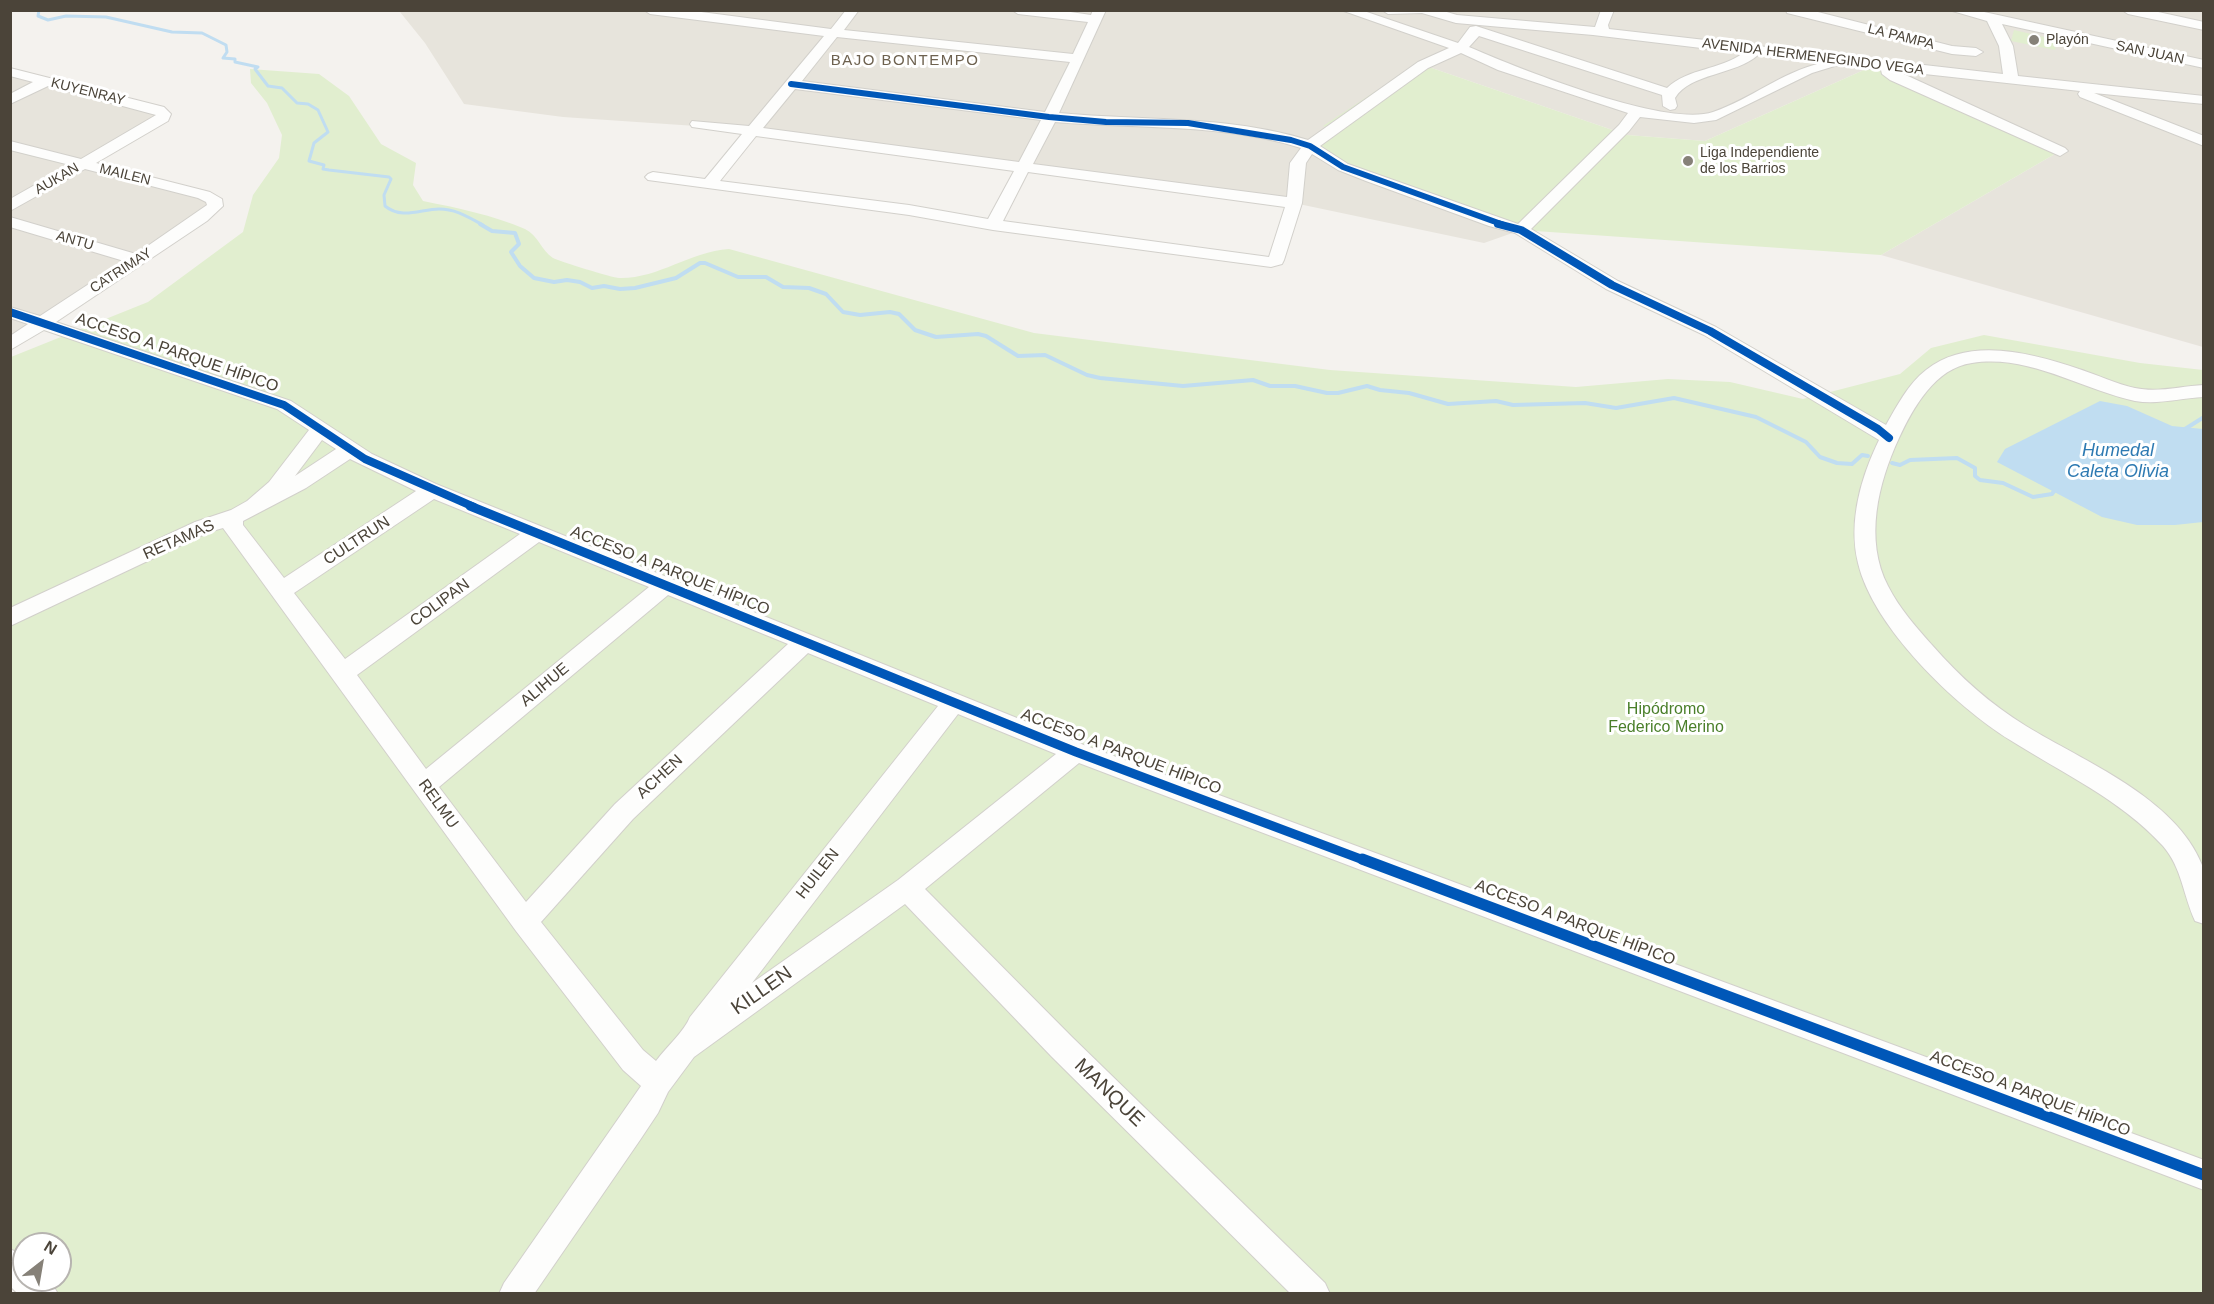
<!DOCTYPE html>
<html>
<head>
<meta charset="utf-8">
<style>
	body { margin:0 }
	#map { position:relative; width:2214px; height:1304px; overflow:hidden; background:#f4f2ee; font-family:Arial,sans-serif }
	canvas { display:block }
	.frame { position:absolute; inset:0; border:12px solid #4b4439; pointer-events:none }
	.north { position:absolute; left:12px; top:1232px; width:60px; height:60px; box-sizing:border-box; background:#fff; border:2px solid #b7b4b0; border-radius:50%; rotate:31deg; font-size:16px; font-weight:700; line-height:24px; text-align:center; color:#4b4439 }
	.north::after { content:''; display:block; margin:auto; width:21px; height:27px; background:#868178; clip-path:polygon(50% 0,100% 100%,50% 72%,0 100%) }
</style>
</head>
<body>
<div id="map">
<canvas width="2214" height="1304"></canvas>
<div class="frame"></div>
<div class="north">N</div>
</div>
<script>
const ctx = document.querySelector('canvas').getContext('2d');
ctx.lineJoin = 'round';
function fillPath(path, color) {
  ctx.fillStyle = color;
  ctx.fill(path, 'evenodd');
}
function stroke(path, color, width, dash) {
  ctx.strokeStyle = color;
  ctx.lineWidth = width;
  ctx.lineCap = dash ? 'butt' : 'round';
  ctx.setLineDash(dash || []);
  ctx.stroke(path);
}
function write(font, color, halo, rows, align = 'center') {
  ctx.font = font + ' Arial,sans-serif';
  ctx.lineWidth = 6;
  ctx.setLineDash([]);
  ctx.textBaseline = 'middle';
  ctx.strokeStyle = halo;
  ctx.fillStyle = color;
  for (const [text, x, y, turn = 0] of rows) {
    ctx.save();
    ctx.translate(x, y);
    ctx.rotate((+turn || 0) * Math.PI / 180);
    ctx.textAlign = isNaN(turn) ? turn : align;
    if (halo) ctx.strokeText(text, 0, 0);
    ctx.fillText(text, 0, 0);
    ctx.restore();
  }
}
fillPath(new Path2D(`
	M402,10L2203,11V347L1881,255L2060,151L1875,65L1705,141L1627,135L1423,65L1521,230L1484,243L1294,203L755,130L563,117L464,104L425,43L400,12Z
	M10,72L164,114L85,164L215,202L10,344Z`), '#e7e4dc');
fillPath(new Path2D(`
	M2014,30L2057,40L2055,50L2011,41Z
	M1415,65H1423L1627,135L1705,141L1875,65L2060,151L1881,255L1521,230L1371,178L1310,146L1331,129L1323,126Z
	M250,69L319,74L349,96L381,144L416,163L413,185L423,201C458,208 492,215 525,229C538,235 541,250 553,258C559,261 613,278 619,278C658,279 689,252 729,249L1034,333L1330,370L1576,387L1668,379L1730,382L1803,399L1900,374L1931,348L1984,335L2140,363L2203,370V1293L42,1294L27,1280H60V1244H24V1277L11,1265V357L148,302L243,232L253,195L279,158L282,135L267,103L251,83Z`), '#e1eecf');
fillPath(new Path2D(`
	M2100,401L2127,406L2172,426L2203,429V522L2175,525H2137L2102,517L1997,462L2005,449Z`), '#c0ddf1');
stroke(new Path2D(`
	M39,10L38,16L48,20L66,16L106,17L172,32L202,33L226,45L227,52L223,58L235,59V62L258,67L255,69L268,86L282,88L297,103L308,104L318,110L328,132L314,143L309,161L324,165L323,169L329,170L389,177L391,179L384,195L385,206C402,220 421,209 439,209C456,209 468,217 483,225`), '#c0ddf1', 3);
stroke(new Path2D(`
	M480,224L492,231L515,233L519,244L511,252L520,266L534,278L554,282L567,280L580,282L592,288L604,286L620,289L635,288L676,278L700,263H705L738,277H766L783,287L809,288L826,294L843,312L860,315L890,312L899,314L915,330L936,337L978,334L986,336L1018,356L1045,355L1087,375L1100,378L1183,386L1253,380L1270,386H1295L1327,393H1338L1367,386L1380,390L1409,393L1448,404L1496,401L1513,405L1585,403L1616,408L1674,398L1756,417L1806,442L1820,457L1837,463L1852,464L1862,455L1868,456
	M2185,429L2204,417
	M1892,463L1900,465L1910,460L1957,458L1975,468V476L1980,480L2003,483L2033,497L2052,494L2057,487`), '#c0ddf1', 4);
const minor = new Path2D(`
	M644,10H686L831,29L846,10H859L844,30L1073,54L1088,22L1018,14L1012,10H1057L1091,15L1093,10H1106L1059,113C1142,121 1227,115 1308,140L1418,62L1449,48L1341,10H1361L1458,43L1470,27L1476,26L1667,88C1688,68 1721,70 1743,53L1593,35L1456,23L1422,13L1388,14L1382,10H1440L1457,15L1595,27L1601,10H1614L1608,25L1609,29L2003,74L1999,46L1987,21L1949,10H1975L2204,60V68L2002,24L2013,46L2018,76L2204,96V104L2094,93L2204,136V146L2080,97L2078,94L2080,91L1897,71L2065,148L2068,151L2060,156L1890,80L1882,74L1881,70L1838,65L1812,73L1716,120L1694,123L1640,117L1629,131L1531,229L1618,281L1716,327L1886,425C1897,406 1908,384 1926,370C1969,336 2032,353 2079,369C2098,375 2116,384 2135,388C2158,393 2181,386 2204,385V397C2180,398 2158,405 2135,401C2080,389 2029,354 1972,363C1935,368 1913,408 1899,438C1878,483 1864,540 1888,586C1899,608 1916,627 1932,645C1960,677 1990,704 2026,726C2083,761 2176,798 2202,865C2207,878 2204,908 2204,924L2195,921C2183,895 2182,868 2163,846C2120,799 2062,773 2010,740C1955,706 1873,627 1858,563C1848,522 1861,477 1879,440L1704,335L1606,289L1515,233L1489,226L1366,181L1338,170L1312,154L1306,163L1302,203L1284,260L1282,264L1271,267L993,230L909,215L648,180L645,177L648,174L653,172L705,179L742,134L692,127L690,124L692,121L749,126L824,36L650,14ZM1479,36L1662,95L1663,106L1670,110L1675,109L1677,106L1675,98C1690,73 1736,75 1758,55L1821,63C1782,72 1751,99 1713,112C1665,128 1518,68 1469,47ZM837,37L1070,62L1045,112L802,81ZM1461,53L1498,70L1628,113L1619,125L1518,224L1348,164L1320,146L1428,68ZM795,89L1041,120L1019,162L763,128ZM1055,122C1136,129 1223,123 1301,148L1290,163L1287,197L1033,164ZM756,136L1014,171L988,219L909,205L720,181ZM1028,172L1285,207L1269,257L1003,221Z
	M1786,10H1810L1952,46L1976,48L1983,52L1976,56L1952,54L1787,13Z
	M2122,10H2149L2204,22V30L2128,14Z
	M10,68L164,107L171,114L168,121L96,163L210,192L222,199L223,206L207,221L56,322L291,401L372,454L436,484L1084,745L2204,1160V1190L1079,763L925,889L1072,1037L1325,1283L1330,1294H1291L1052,1057L905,904L694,1057L668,1092L658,1113L640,1140L534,1294H499L504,1283L641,1086L623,1070L516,931L223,528L209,532L10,626V608L195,522L231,510L247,501L269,482L309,430L277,409L44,330L10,350V336L28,324L10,318V307L40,316L124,261L10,227V217L136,254L207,205L206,202L198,198L85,169L10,211V199L70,165L10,150V141L81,159L156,115L48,86L10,104V94L33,82L10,76ZM322,440L336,449L295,476ZM350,459L416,491L284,578L243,525V521L306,488ZM434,499L520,534L345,659L294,593ZM539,542L649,587L426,769L357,675ZM668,595L788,644L615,804L526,902L439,787ZM808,653L938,706L690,1017C684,1032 667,1046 656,1061L643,1050L541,922L633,819ZM958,714L1056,754L898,880L752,983Z
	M10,1249L24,1256V1280H50L58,1294H18L10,1286Z`);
stroke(minor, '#d2d0cb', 2);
fillPath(minor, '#fdfdfc');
stroke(new Path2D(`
	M791,84L1049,117L1106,122L1188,123L1291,140L1310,146L1343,167L1504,225`), '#0057b8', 6);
stroke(new Path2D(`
	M1498,224L1521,230L1612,285L1710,331L1878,429L1889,438
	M10,312L284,405L365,459L474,507`), '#0057b8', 8);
stroke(new Path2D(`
	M470,506L1076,752L1366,861`), '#0057b8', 9);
stroke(new Path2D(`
	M1362,859L2204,1175`), '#0057b8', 11);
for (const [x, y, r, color] of [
	[2034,40,6,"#868178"],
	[1688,161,6,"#868178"]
]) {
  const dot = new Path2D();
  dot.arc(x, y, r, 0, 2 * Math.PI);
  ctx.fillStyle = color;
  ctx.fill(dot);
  stroke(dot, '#fff', 2);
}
write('14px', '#4b4439', '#fff', [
	["LA PAMPA",1901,37,14],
	["SAN JUAN",2150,53,12],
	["AVENIDA HERMENEGINDO VEGA",1813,57,7],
	["KUYENRAY",88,92,14],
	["MAILEN",125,175,14],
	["AUKAN",57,179,-30],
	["ANTU",75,241,16],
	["CATRIMAY",121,271,-33]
]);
write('14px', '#4b4439', '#fff', [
	["Playón",2046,40],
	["Liga Independiente",1700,153],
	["de los Barrios",1700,169]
], 'left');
ctx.letterSpacing = '1.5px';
write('15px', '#6e6250', '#fff', [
	["BAJO BONTEMPO",905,61]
]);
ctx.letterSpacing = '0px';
write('16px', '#4b4439', '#fff', [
	["ACCESO A PARQUE HÍPICO",177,353,19],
	["RETAMAS",179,540,-24],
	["CULTRUN",357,541,-33],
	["ACCESO A PARQUE HÍPICO",670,571,22],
	["COLIPAN",440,603,-36],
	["ALIHUE",545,685,-40],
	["ACCESO A PARQUE HÍPICO",1121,752,21],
	["ACHEN",660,777,-43],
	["RELMU",438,804,54],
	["HUILEN",818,874,-52],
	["ACCESO A PARQUE HÍPICO",1575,923,21],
	["ACCESO A PARQUE HÍPICO",2030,1094,21]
]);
write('16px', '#4a7f2a', '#fff', [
	["Hipódromo",1666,710],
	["Federico Merino",1666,728]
]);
write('italic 18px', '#2e7ab2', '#fff', [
	["Humedal",2118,451],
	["Caleta Olivia",2118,472]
]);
write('20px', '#4b4439', '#fff', [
	["KILLEN",762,991,-35],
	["MANQUE",1109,1093,44]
]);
</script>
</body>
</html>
